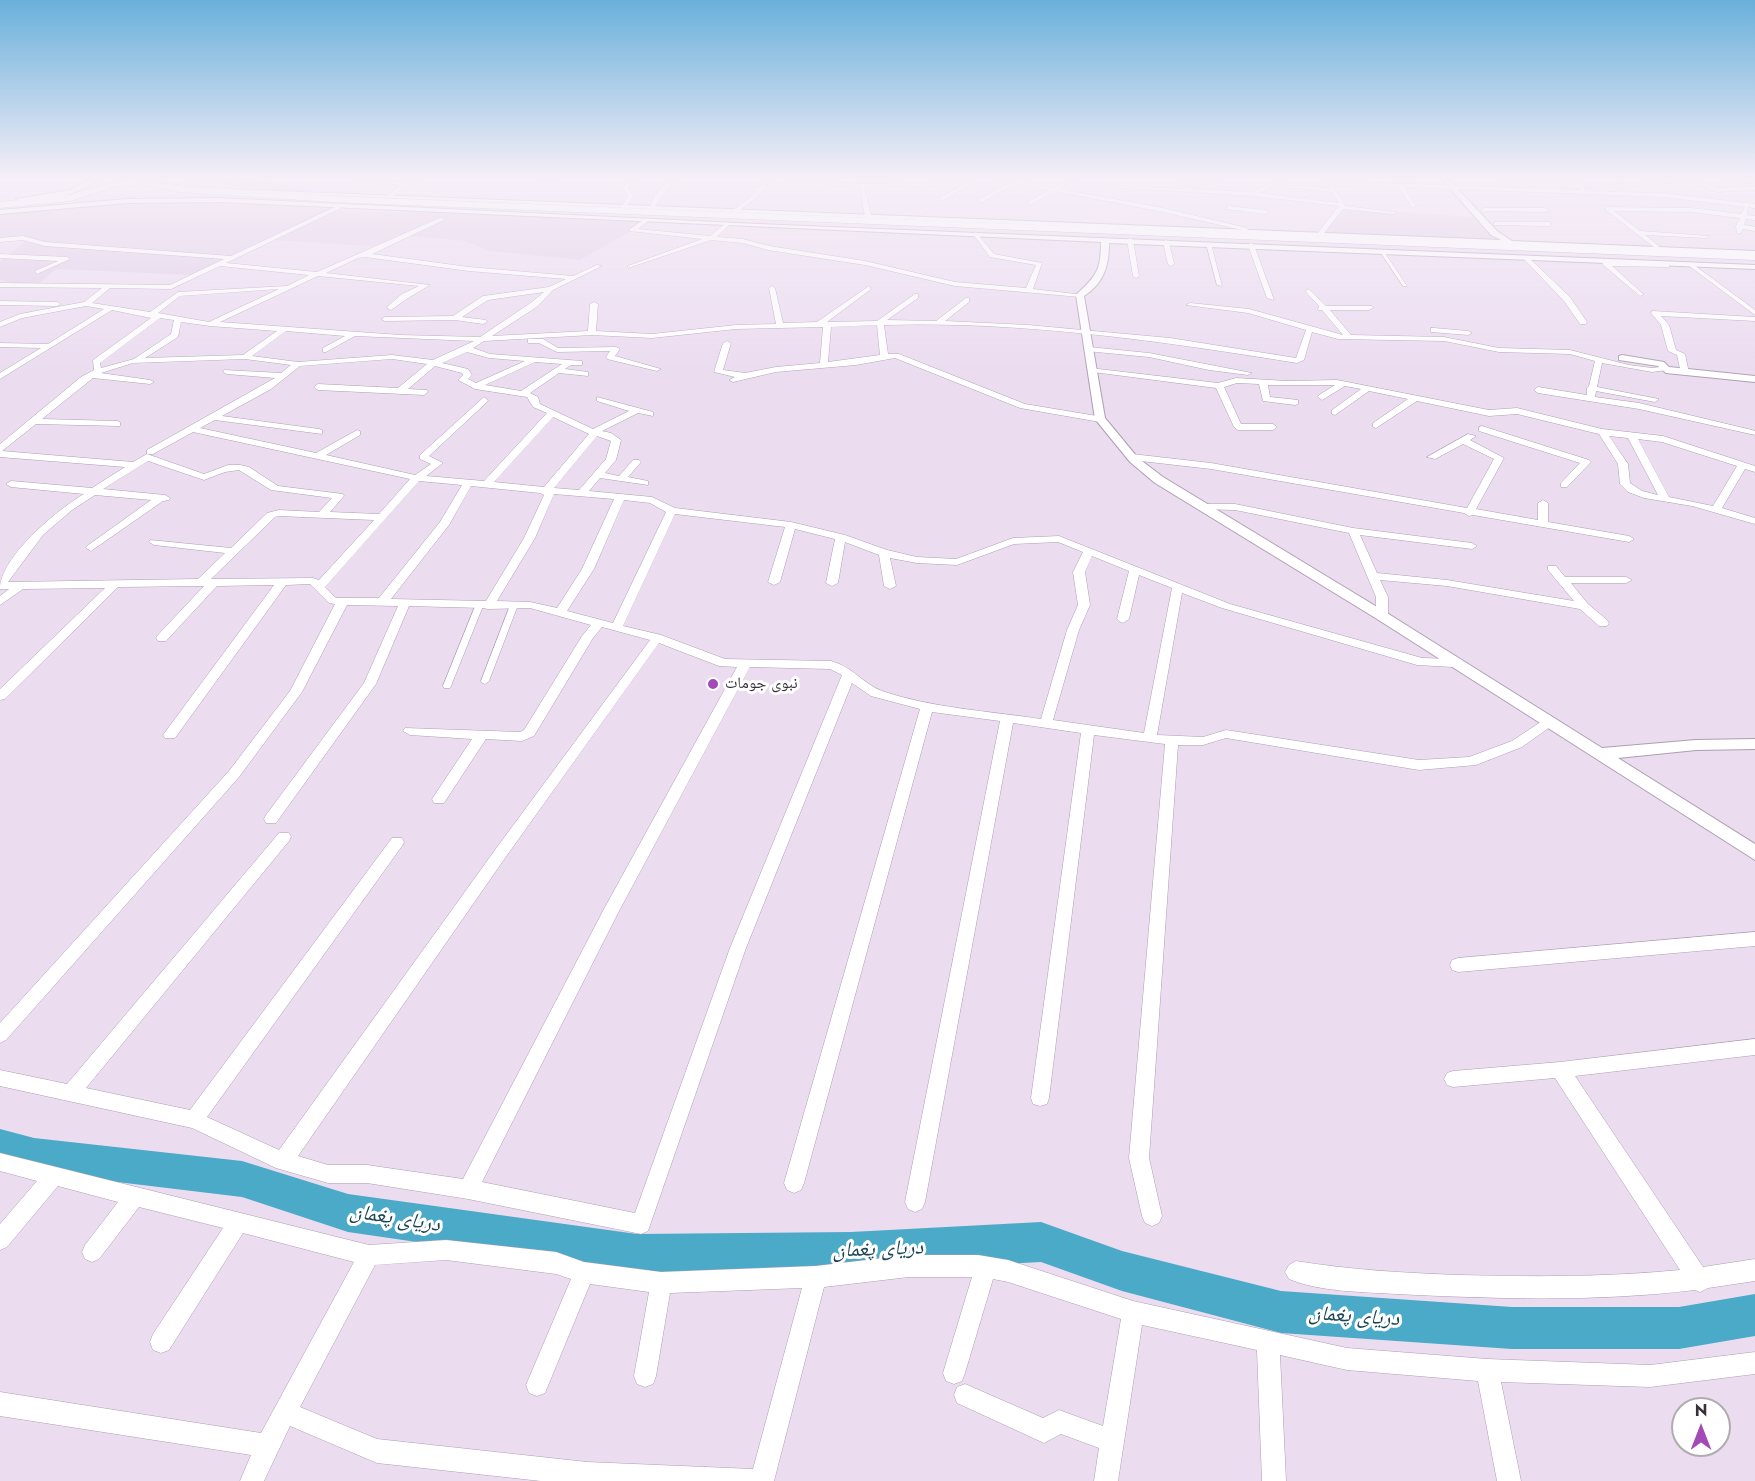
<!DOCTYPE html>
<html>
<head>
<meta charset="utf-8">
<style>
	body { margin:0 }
	#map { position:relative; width:1755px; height:1481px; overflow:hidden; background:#ebdcf0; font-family:Jost,sans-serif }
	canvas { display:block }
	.north { position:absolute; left:1671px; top:1397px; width:60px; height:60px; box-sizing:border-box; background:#fff; border:2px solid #afacaf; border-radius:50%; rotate:0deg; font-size:16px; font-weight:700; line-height:24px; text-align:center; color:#363038 }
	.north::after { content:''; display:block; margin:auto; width:21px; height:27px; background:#a44ab6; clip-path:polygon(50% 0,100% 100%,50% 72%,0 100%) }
</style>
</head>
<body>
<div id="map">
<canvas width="1755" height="1481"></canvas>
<div class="north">N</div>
</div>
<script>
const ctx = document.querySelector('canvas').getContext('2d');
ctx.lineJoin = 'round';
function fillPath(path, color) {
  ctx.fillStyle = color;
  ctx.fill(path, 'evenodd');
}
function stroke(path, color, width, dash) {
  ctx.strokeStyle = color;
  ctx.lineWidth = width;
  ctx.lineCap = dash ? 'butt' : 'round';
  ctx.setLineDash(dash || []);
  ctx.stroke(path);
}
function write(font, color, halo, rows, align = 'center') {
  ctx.font = font + ' Jost,"Noto Naskh Arabic",sans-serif';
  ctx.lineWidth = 6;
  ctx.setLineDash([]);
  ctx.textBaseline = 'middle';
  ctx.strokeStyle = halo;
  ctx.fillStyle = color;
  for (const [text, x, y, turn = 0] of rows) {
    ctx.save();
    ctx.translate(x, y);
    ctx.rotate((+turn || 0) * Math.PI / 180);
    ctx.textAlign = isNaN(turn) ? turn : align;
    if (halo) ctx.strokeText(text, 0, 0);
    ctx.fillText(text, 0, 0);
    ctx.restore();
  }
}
fillPath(new Path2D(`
	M169,176H231L314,190L306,193L239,187Z
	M191,199L356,211L652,219L580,260L491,251L465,241L408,236L383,247L273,240L190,275L56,269L35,287L0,280V262L30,237L0,240V213Z
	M1344,208L1474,217L1493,240L1316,234Z`), '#e0cee6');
fillPath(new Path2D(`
	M0,1129L34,1138L242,1161L348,1194L637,1234L851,1232L1041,1222L1122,1251L1281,1291L1512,1307H1679L1755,1294V1336L1679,1349H1512L1281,1333L1122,1291L1041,1262L851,1272L637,1274L348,1232L242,1197L34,1172L0,1163Z`), '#4aaac8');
const pedestrian = new Path2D(`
	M511,603H517L518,605L489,681L485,684L482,683L481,681Z
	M476,604H482L483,606L451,686L450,688H444L443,686Z`);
const minor = new Path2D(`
	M361,176H368L362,180L405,182L422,176H431L408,185L389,199L387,196L401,185L354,182V180Z
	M485,176H554L555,177L552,179Z
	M631,176H637L628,188L634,196L625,208H621L628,196L622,188Z
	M671,176H677L653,209H649L655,195Z
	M768,176H774L756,198L736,213H732V211L752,196Z
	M893,176H899V180L903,185L865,187L871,217L868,219L865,217L860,187L788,181L791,179L862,184L895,183Z
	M944,176L975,182L941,201L939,198L966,183L945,180L923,189L918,188Z
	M980,176L1016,179L1053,188L1073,176H1080L1059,189L1163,208L1247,228L1249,232L1246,234L1242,230L1163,212L1055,191L1030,205L1028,202L1049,190L1015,184L980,203L978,200L1009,183Z
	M1168,176H1183L1206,181L1229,176L1190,189L1253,192L1282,176H1289L1260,193L1339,203L1332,192L1282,187L1285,185L1330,188L1323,178L1326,176L1331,181L1581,190L1571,183L1491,178L1567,179L1563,176H1570L1588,191L1663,193L1755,204V208L1748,207L1747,215L1755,216V220L1746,219L1744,225L1755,227V231L1743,229L1741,233H1737L1736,226L1740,218L1691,212L1614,211L1640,231L1709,236L1706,238L1645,235L1661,248L1659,251L1606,210L1605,207L1691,208L1741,214L1745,207L1663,197L1404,187L1416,206L1413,208L1398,187L1333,185L1345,206L1396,212L1393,214L1343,209L1321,237L1318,235L1319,231L1339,206L1254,196L1106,187L1109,185L1182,189L1201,182Z
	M1682,176L1718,188L1755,186V190L1718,192L1690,182L1605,187L1602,185L1682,180L1679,178Z
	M1715,176L1748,182L1730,183Z
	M339,205L341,208L226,263L317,272L442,217L444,220L372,254L469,267L573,276L597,265L602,266L553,290L538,306L492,336L588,331L590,304L594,302L598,304L596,331L652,334L736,325L776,324L769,288L772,286L775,288L783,323L817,322L869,286L871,289L827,322L877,321L915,294H918V298L887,320L936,321L966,298H969V302L945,321L1028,325L1170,338L1296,358L1306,330L1248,313L1186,305L1190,303L1249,309L1343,335L1322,310H1318L1319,306L1305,291L1309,289L1326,306H1372L1373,308L1369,310H1330L1351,335L1444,337L1499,348L1570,350L1629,365L1652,368L1667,366V370L1652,372L1602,363L1597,387L1659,399L1655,402L1596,391L1595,397L1639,403L1752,430L1755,431V435L1639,409L1538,393L1534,390L1538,387L1587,395V388L1589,386L1595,361L1570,354L1499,352L1444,341L1338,339L1312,332L1304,360L1297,363C1161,341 1022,321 884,325L888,354H899L1025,404L1103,417L1104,419L1100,422L1020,408L895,358L856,365L776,372L733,382L729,380L735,377L714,372L723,343L727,341L731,343L723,370L745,373L776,367L820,363L823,327L736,329L652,338L592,335L484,341L473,348L490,354L582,361V365H571L565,369L588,372V376L559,373L530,393L538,397L540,404L593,429L629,411L597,401V397L653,412V416L638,413L602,431L611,433L621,440L616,460L605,473L619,476L633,460H639L641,462L628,477L648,481V485L600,478L589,491L652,497L675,508L791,522L845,535L887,550L917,557L956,559L1013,538L1059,536L1230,604L1422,658L1453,659L1459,663L1453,667L1417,665L1222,608L1182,593L1157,735L1203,737L1226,730L1419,760L1469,757L1512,741L1545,719L1550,718L1557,722L1522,747L1476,765L1419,770L1226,738L1203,745H1178L1149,1158L1162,1216L1159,1223L1152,1226L1145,1223L1142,1216L1129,1158L1165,744L1094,735L1049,1098L1047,1104L1040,1106L1033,1104L1031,1098L1081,733L1013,723L925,1202L922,1209L915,1212L908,1209L905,1202L1000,721L932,712L804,1183L801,1190L794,1193L787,1190L784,1183L920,709L871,696L852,683L746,948L648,1231L641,1234L468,1199L367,1183H328L276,1168L192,1128L0,1086V1070L67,1084L279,833H289L291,837L289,841L86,1088L190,1110L392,838H402L404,842L402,846L207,1117L279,1150L495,850L650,640L602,627L593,638L534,736L522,741L486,739L444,803H434L432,799L472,739L410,735L403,731L405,728L520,732L524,730L582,636L591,625L530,608L488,609L483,608L409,606L376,684L276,823H266L264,819L266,815L364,683L398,606L347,605L302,692L239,777L6,1040L0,1043V1023L229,771L290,691L335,604L329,603L310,584L286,585L175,738H165L163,735L274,585L217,586L166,641H158L156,638L158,635L204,586L118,587L5,699L0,700V689L105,588L23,589L0,605V596L9,589H0C0,557 57,510 84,494L11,487L6,484L11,481L92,488L125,467L0,457V444L81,377L94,370L93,360L151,318L112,310L0,379V373L41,348L0,347V343L48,344L104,309L86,306L22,318L0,327V322L20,314L84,302L102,288L0,287V283L170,285L224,259L45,246L23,240L0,242V238L23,236L45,242L231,256ZM365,257L469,271L566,279L549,287L483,296L453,316L385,317L381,319L385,321L455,320L483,324L487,322L486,320L462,317L488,300L544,292L532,302L480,337L400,335L220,322L318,276L419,286L402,294L388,306L387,308L391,310L408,298L430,285L326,273L358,258ZM220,266L309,275L287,286L178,292L150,312L92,303L110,288L171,289ZM279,289L209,322L158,313L180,296ZM160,318L174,320L171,334L134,359L101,368L100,363ZM181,322L210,326L277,331L243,355L145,358L178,337ZM877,325L880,355L828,362L831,327ZM286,331L345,336L323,348V352H326L355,336L474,341L433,360L392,355L298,362L252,356ZM467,352L489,358L525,361L476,383L468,379L472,375L468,369L442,363ZM245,359L291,365L281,373L224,370L223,372L227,374L275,378L147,450V454H153L193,432L410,479L379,514L330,512L344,496L343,494L278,486L249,467L240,465H228L204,474L147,454L133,462L2,451L36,424L120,426V422L117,421L42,419L93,378L150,384L154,382L150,380L101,373L133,363ZM392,359L427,364L398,388L318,384L314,387L318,390L424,395L428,392L427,390L408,389L435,366L462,373L463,375L458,380L475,389L527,397L533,407L547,413L484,481L426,476L443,463L429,456L487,402L488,400L484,397L420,455V459L431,464L415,475L326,455L360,435V431L357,430L316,453L200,428L215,420L322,434V430L319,429L222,416L271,389L300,366ZM535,362L562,364L521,391L485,385ZM553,417L589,434L544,487L494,482ZM597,436L611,441L606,459L579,490L554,488ZM148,461L204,480L225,472L239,470L271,490L332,498L319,512L279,510L267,513L231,548L150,540L149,542L154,545L225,553L198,579L8,582L43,535L72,510L95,495L151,500L87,546L86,548L91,551L163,501L169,500L170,498L165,495L103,489ZM419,481L462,485L440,522L379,598H336L325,587ZM471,486L540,493L544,495L524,538L486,601L391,599L449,525ZM554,494L614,499L582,569L557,608L530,602L497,601L535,538ZM624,500L650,503L666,512L613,623L567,611L594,569ZM675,514L785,527L768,582L774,585L780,582L795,529L835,539L826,583L832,586L838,583L845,542L879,555L884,586L890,589L896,586L890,558L917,563L957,565L1014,544L1058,542L1083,552L1073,572L1078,605L1067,630L1041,719C988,711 932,708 882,691C862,683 853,667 831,661L725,659L661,635L623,626ZM279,516L374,520L319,580L313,578L211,579L275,517ZM1092,556L1129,571L1117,619L1119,621L1123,623L1129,619L1139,575L1172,588L1144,733L1053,720L1079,630L1090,605L1085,572ZM659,643L719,666L737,667L604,909L463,1179L367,1165H328L298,1156L505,858ZM750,667L830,669L842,675L730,948L635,1213L482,1182L618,913Z
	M1228,206L1265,210L1268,212L1265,214L1226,209Z
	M1483,208H1545L1548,210L1545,212L1481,211Z
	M646,218L648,221L638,229L710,236L727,222L730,224L717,237L743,239L769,246L865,261L955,282L1026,288L1036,265L990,257L973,234L976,232L994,254L1042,263L1033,289L1084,295L1080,297L955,286L865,265L768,250L743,243L711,240L628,268V266L702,239L630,231V229Z
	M1495,222H1549L1552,224L1549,226L1493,225Z
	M1130,238L1133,240L1139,276L1136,278L1133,276L1127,240Z
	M1166,240L1169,242L1174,264L1171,266L1168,264L1163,242Z
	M1206,243L1211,244L1222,286L1217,285Z
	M1251,243L1254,245L1274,300L1267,298L1248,245Z
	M1379,250H1383L1407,286H1403Z
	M0,254L67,257L70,259L37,274L35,271L58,261L0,258Z
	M1523,256H1527L1570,297L1587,322L1586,324H1580L1564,301L1523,258Z
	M1662,261L1669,265V267L1612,266L1642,293L1644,294L1640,296L1602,264L1605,262L1659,264Z
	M1690,262L1755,310V315L1688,265Z
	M0,301L57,302L61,304L57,306L0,305Z
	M1652,311L1755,317V321L1661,316L1669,325L1676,350L1685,354L1689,373L1685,375L1681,373L1677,355L1668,351L1661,325L1651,313Z
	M1434,328L1468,331L1472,333L1468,335L1431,332V328Z
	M531,339H543L558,348L616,347L620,349L615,356L661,369L657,371L607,359L606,357L610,351L557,352L539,343H528V339Z
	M1089,347L1149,353L1252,373L1248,375L1209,370L1149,357L1086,351V347Z
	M1090,368L1218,383L1236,378L1287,381L1337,380L1489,410L1517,408L1602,429L1663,436L1755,466V472L1745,469L1722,508L1755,518V524L1692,506L1644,498L1628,492L1620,484L1618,464L1599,434L1517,414L1489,416L1417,401L1376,428L1373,427V423L1408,399L1369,391L1335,415L1332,414V410L1361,389L1345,386L1322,400L1318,397L1319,395L1335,385H1268L1270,397L1298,400V404L1295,405L1263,401L1259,384L1237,383L1224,387L1241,424H1273L1277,427L1273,430H1238L1234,427L1216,388L1093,372L1089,370ZM1609,436L1628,438L1658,495L1642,491L1630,483L1628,464ZM1638,439L1662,442L1737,466L1713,506L1669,497Z
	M1482,426L1589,460L1591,462L1567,487H1561V483L1580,463L1479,431V427Z
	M1468,434L1476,436L1470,440L1504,458L1476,509L1538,520V503L1543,500L1548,503V522L1629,536L1634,539L1629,542L1473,515L1469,516L1464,513L1211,469L1132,460L1127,457L1132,454L1211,463L1467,508L1494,459L1463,444L1435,459L1427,457Z
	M1203,504H1235L1353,528L1472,543L1477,546L1472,549L1360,535L1377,573L1447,580L1574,601L1548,570V566H1556L1565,577H1626L1632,580L1626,583H1571L1588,604L1607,620L1609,623L1607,626H1599L1580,609L1447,586L1380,580L1388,597V616L1382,620L1376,616V597L1349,533L1235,510L1199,509V505Z
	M1755,932V946L1458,972L1452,970L1450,965L1452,960L1458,958Z
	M1755,1039V1055L1575,1076L1703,1267L1755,1259V1281L1708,1288L1700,1292L1695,1290C1597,1302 1496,1299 1397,1294C1365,1292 1319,1292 1289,1279L1285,1272L1289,1265L1296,1261C1351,1270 1405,1273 1460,1275C1534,1277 1607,1277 1680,1270L1555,1078L1453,1087L1447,1085L1444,1079L1447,1073L1453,1071L1560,1062Z
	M0,1153L369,1245L446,1240L556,1252L584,1262L661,1272L816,1266L909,1255H978L1008,1260L1133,1301L1347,1348L1487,1359L1650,1365L1755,1352V1374L1650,1387L1501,1382L1521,1481H1497L1478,1381L1347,1370L1280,1355L1286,1481H1262L1257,1350L1142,1325L1118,1481H1094L1099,1448L1061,1434L1044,1443L957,1403L954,1395L957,1387L965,1384L1043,1418L1059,1410L1103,1426L1121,1319L1008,1282L993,1279L965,1373L962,1381L954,1384L946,1381L943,1373L972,1277H909L824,1287L774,1481H541L377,1463L290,1426L264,1481H240L251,1455L0,1416V1392L261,1433L354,1262L243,1233L169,1350L161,1353L153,1350L150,1342L153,1334L223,1228L139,1207L99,1259L92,1262L85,1259L82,1252L85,1245L118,1202L58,1186L7,1247L0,1250V1224L37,1181L0,1171ZM446,1260L556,1274L571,1279L526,1385L529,1393L537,1396L545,1393L590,1284L649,1292L634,1376L637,1384L645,1387L653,1384L656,1376L670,1293L802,1288L753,1469L587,1462L377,1439L300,1407L375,1265Z`);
const tertiary = new Path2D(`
	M94,176H101C87,192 34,209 16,199L70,190Z
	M1439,176H1446L1497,231L1512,241L1755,251V255L225,191L228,189L1501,240L1491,235Z
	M220,198L758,224L1755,265V269L1109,243C1109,266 1104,283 1084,296L1105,418L1138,458L1163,477L1387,613L1602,748L1696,740L1755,739V749L1696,750L1618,758L1755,844V860L1377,619L1155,483L1130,462L1095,419L1076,295C1096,276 1101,271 1101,242L220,202L127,203L0,214V210L127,199Z
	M1622,355L1664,362L1669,367L1755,376V382L1666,373L1658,366L1619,360V356Z`);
const secondary = new Path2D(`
	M115,176H122L116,187H110Z
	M137,176H146L156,182L149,184Z`);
const trunk = new Path2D(`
	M142,178L180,186L332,196L1755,254V260L332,202L180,192L142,184L114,187L70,201L0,208V202L69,195L113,182Z`);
stroke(pedestrian, '#ac9fb1', 1);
stroke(minor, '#ac9fb1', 1);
stroke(tertiary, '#ac9fb1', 2);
stroke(secondary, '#ac9fb1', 2);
stroke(trunk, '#ac9fb1', 1);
fillPath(pedestrian, '#fff');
fillPath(minor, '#fff');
fillPath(tertiary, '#fff');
fillPath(secondary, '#fff');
fillPath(trunk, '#fff');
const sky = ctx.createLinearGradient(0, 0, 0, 384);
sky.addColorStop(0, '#69b0db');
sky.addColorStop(0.46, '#f6eff8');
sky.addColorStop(1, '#f6eff800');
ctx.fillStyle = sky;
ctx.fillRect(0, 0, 1755, 384);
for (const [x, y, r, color] of [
	[713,684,6,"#a44ab6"]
]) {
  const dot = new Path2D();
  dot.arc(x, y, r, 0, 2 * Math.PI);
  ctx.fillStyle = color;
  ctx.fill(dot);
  stroke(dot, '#fff', 2);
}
write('16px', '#363038', '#fff', [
	["نبوی جومات",725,684]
], 'left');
write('italic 21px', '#1b4552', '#fff', [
	["دریای پغمان",395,1219,9],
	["دریای پغمان",878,1250,-2],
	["دریای پغمان",1354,1317,4]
]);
</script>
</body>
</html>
